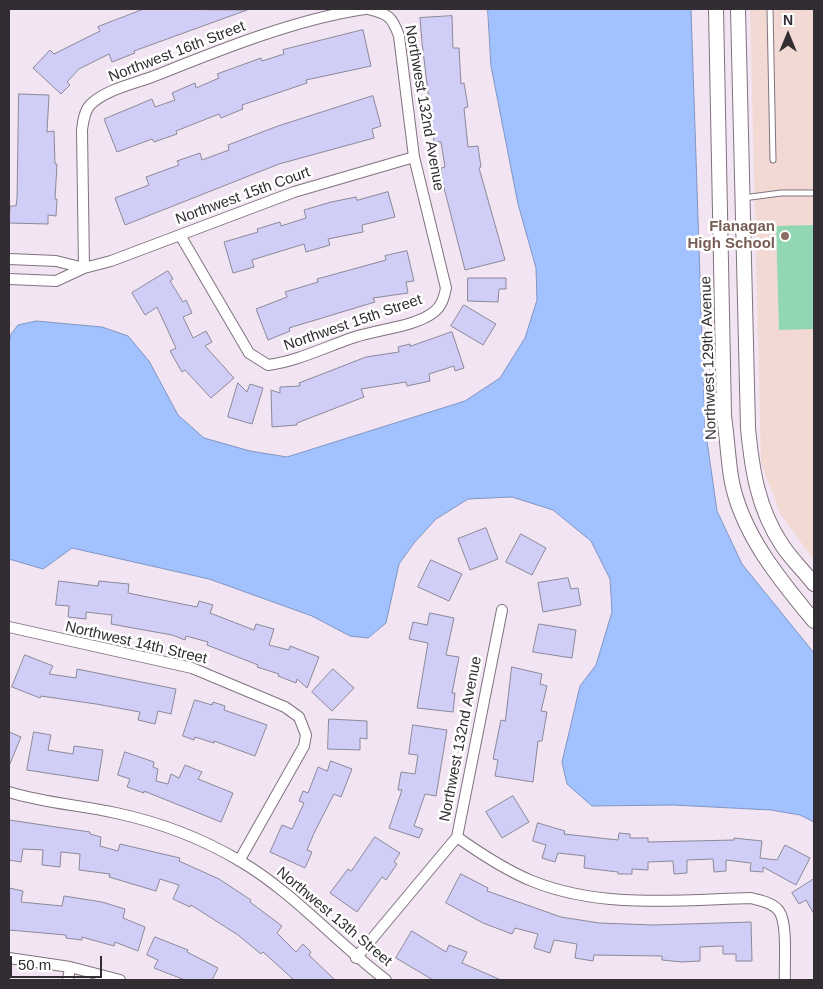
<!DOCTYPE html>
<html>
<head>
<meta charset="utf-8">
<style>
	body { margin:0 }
	#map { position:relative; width:823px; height:989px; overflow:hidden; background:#f2e4f2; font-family:Helvetica,sans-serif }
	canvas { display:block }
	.frame { position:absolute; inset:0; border:10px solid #322d32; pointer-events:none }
	.north { position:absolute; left:763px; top:10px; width:50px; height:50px; -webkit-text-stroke:4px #fff; paint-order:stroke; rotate:0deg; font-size:14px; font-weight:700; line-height:20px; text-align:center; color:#322d32 }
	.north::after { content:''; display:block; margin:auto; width:18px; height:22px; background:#322d32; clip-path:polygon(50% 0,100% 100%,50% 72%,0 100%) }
	.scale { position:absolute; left:10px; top:956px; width:92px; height:22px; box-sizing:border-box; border:2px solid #322d32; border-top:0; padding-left:6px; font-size:15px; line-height:18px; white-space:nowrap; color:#322d32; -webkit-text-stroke:4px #fff; paint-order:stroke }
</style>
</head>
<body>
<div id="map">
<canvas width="823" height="989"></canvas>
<div class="frame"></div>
<div class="north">N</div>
<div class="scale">50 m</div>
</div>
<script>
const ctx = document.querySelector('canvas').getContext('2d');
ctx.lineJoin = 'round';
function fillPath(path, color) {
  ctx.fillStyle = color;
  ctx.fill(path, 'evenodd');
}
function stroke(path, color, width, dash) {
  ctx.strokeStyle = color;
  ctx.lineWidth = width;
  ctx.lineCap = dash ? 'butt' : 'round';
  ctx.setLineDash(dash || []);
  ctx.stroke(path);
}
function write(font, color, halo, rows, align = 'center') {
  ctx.font = font + ' Helvetica,sans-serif';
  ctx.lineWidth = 5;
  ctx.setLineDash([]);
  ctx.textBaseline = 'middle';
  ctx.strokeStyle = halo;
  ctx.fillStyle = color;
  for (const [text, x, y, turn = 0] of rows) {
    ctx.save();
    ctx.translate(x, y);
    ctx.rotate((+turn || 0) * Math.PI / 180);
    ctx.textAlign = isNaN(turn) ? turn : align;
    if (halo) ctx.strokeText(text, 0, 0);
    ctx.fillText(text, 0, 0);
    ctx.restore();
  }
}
fillPath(new Path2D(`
	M750,9H814V560L781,515L761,463Z`), '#f3d9d4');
fillPath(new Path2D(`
	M814,225V329L779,330L776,226Z`), '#92d7b3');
const water = new Path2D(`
	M488,9H691L705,427L717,511L742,564L814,653V822L800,815L771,810L673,805L592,806L567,784L562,762L580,686L596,665L612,612L610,579L591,541L553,510L512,497L468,499L436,519L414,543L399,564L386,623L368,638L350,636L312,616L209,579L72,548L43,569L9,559V344L11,334L18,325L36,321L102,327L128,336L149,361L178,415L204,438L250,451L287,457L465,401L500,378L525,338L537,300L536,268L518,204L491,66Z`);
fillPath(water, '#a2c1ff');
stroke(water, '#8095c2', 1);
const building = new Path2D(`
	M144,9L247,10L134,51L135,53L112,62L109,54L79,69L67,82L70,85L61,94L33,68L50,50L54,54L100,31L98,27Z
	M452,16L453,48H459L461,84L464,83L468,107L464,108L468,147L478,146L481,167L479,168L505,260L465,270L443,184L441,168L445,167L441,142H434L422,42L420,18Z
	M363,30L371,66L306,80L307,83L242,105L243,109L221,118L219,114L176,131L177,134L154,142L152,139L117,152L104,119L152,99L155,107L175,100L172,93L195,83L196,88L219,78L217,74L261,58L262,61L284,54L283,50Z
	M19,94L49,95L47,132L54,131L55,164H57L55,199H57L56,216L48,215V224L9,223L10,206H16L17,198Z
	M373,96L381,126L372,129L374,138L279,164L125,225L115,198L149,185L146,177L179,165L177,161L200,153L202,160L229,150L228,145L278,126Z
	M388,192L395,217L362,225L363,232L328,239L330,245L306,252L304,244L252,260L254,267L233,273L224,242L258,232L257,229L280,222L281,226L306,218L304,210L331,202L356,197L357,200Z
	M407,251L414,281L406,282L408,293L373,298L375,302L289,328L290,331L268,340L256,309L287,297L285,292L318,282L317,279L386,260L385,256Z
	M168,271L173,279L170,281L183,302L186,300L192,313L183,317L193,338L206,331L212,342L205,346L234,378L211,398L185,370L182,372L170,351L176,348L157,307L145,315L132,293Z
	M468,278H506V289H499L498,302L468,301Z
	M464,305L496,324L483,345L451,326Z
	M452,332L464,368L455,371L454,366L429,374L430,381L407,386L406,382L361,389L364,397L297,423V425L272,427L271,390L280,393V387L300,386L299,383L366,357L399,352L398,347L410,344V346Z
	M238,383L247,392L250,384L263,388L252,424L228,417Z
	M486,528L498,559L470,570L458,539Z
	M521,534L546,548L532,575L506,562Z
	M431,560L462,574L449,601L418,587Z
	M568,578L571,589L578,588L581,605L543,612L538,583Z
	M59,581L98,586L99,581L129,584L128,593L197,607L199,601L213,605L210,613L254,630L256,624L274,629L269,645L289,650L290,646L319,657L307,688L297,679L296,683L278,676L279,674L257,667L258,665L207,645L208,642L186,636L185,640L172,635L111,624L112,615L86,612V619L68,617L69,606L56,605Z
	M430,613L454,618L446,655L459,657L452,693H455L453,712L417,708L428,643L409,639L413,622L427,625Z
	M539,624L576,630L572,658L533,652Z
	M25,655L53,666L49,674L76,678L77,669L176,689L171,714L158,711L155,724L138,720L140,712L96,704L41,696L40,698L12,687Z
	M512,667L542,674L540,684L547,686L541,711L547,712L542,741H538L533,782L495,776L498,760L493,759L501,720L505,721Z
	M333,669L354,688L332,711L312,692Z
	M195,700L212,705L213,702L225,706L224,710L267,725L255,756L214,741V743L195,737L194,740L183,736Z
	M329,719L367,721V739L360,738V750L328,749Z
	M413,725L447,730L436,796L425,794L414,826L423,829L419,838L389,828L402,790H398L401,772L415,774L418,755L409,754Z
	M9,732L21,737L9,766Z
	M34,732L51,735L48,750L73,754L74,746L103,750L98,781L27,770Z
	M125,752L154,762L153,767L158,769L156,781L168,784L171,774L179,778L185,765L202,772L198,779L233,793L221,822L144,791V793L127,787L130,779L118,775Z
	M331,761L352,769L341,797L334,794L315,831L307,850L312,852L305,868L270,852L282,825L292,829L304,803L299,801L303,791L308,793L318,767L327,771Z
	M513,796L529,822L502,838L486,812Z
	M9,820L90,832V834L101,837L100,846L118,851L120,844L180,858L179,861L219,879L251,900L250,902L282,926L277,933L296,952L303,944L311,952L309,955L335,980H294L263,952L261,954L238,935L191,905L190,907L173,899L179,885L160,879L156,891L109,877L110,874L79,870L80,854L61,852L60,867L42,865L43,850L23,849L21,862L9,860Z
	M538,823L565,831L564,834L618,840L619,833L630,834V838H648V842L734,840V838L762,841L760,858L777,860L785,845L810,858L796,885L763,867V872L750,871L751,863L726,860V871L714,872L713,859L687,860V873L674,874L673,861L648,862V870L632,869V874H618V872L584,868L585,856L558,853L555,862L542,858L546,845L533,841Z
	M375,837L400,853L394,862L397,864L386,880L382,877L357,912L330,893L348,869L351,871Z
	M461,874L488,888L487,891L527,905L561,917L599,923L654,925L751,922L752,961H736V954H723V946L700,947V961L682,962L662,960V956L594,955L593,961L575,958L577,944L554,940L550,953L534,948L538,934L515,928L512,934L483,923L446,903Z
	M814,879V914L806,900L799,904L792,893Z
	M9,888L23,891L21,902L62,906L64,896L102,902L125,909L123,918L145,927L138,951L115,942L114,946L82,937V940L66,938V935L9,930Z
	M412,931L446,952L449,945L467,952L462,963L501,980H433L396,958Z
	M155,937L188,950L187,952L218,968L212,980H185L154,968L158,960L147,955Z`);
fillPath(building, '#d0cdf6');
stroke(building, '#8a8999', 1);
const lane = new Path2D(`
	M770,9L773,160
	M743,198L781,193H814`);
const street = new Path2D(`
	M180,235L249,353L268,365C298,361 325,347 355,337C378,329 415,327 434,312C442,306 444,297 446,288L414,157L399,36C392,16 388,14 368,9
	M9,259L56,261L84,268
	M84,268L82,130C83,122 84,112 90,105C105,90 132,84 152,77C217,51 295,19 365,9
	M9,279L56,281L84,268L111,261L294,192L414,157
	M9,627L192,668L285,707L299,717L306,735L304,746L239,861
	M9,792C44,803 80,805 116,813C158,822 203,839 240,861C294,893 336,942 386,980
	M457,837C481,854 505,870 532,881C601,909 679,900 751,898C761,901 772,902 779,911C788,924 784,963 785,980
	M9,958L70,967L120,980
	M356,958L457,837L502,610
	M68,980L70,967`);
const secondary = new Path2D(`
	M716,9L724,416C727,437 728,457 731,477C740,532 780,580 814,621
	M738,9L748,428C752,470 758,509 782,545C791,559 804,571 814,584`);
stroke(lane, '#80737f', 7);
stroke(street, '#80737f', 12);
stroke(secondary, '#80737f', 16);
stroke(lane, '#fff', 5);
stroke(street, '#fff', 10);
stroke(secondary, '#fff', 14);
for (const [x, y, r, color] of [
	[785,236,5,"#8d6e63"]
]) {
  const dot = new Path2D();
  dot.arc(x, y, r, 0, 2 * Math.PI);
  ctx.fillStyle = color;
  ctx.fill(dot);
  stroke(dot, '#fff', 2);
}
write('15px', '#322d32', '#fff', [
	["Northwest 16th Street",177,52,-21],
	["Northwest 132nd Avenue",424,108,80],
	["Northwest 15th Court",243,196,-20],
	["Northwest 15th Street",353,323,-19],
	["Northwest 129th Avenue",709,358,-92],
	["Northwest 14th Street",136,643,13],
	["Northwest 132nd Avenue",461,739,-79],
	["Northwest 13th Street",334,917,40]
]);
write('bold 15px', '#785e54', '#fff', [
	["Flanagan",775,227],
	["High School",775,244]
], 'right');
</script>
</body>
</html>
